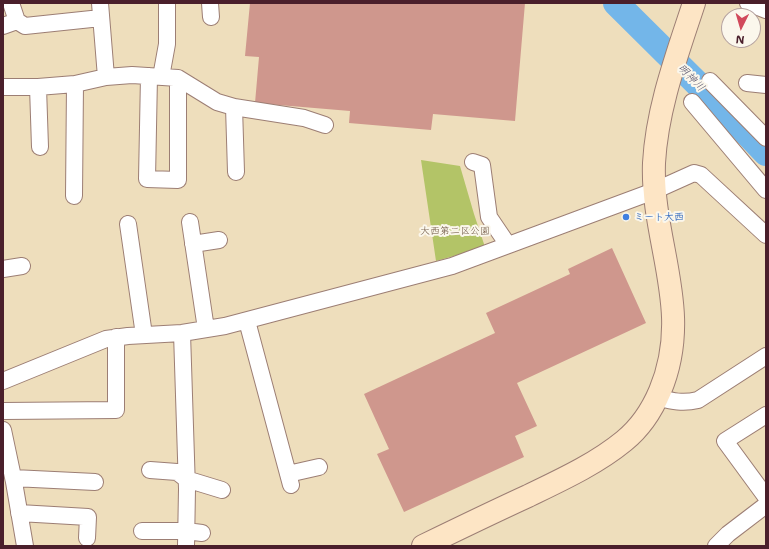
<!DOCTYPE html>
<html>
<head>
<meta charset="utf-8">
<style>
	body { margin:0 }
	#map { position:relative; width:769px; height:549px; overflow:hidden; background:#eedebc; font-family:"Shantell Sans",sans-serif }
	canvas { display:block }
	.frame { position:absolute; inset:0; border:4px solid #4a1f2b; pointer-events:none }
	.north { position:absolute; left:721px; top:8px; width:40px; height:40px; box-sizing:border-box; background:#fbf7ec; border:1px solid #b4a19f; border-radius:50%; rotate:185deg; font-size:11px; font-weight:700; line-height:16px; text-align:center; color:#4a1f2b }
	.north::after { content:''; display:block; margin:auto; width:14px; height:18px; background:#d1495b; clip-path:polygon(50% 0,100% 100%,50% 72%,0 100%) }
</style>
</head>
<body>
<div id="map">
<canvas width="769" height="549"></canvas>
<div class="frame"></div>
<div class="north">N</div>
</div>
<script>
const ctx = document.querySelector('canvas').getContext('2d');
ctx.lineJoin = 'round';
function fillPath(path, color) {
  ctx.fillStyle = color;
  ctx.fill(path, 'evenodd');
}
function stroke(path, color, width, dash) {
  ctx.strokeStyle = color;
  ctx.lineWidth = width;
  ctx.lineCap = dash ? 'butt' : 'round';
  ctx.setLineDash(dash || []);
  ctx.stroke(path);
}
function write(font, color, halo, rows, align = 'center') {
  ctx.font = font + ' "Shantell Sans","Klee One",sans-serif';
  ctx.lineWidth = 4;
  ctx.setLineDash([]);
  ctx.textBaseline = 'middle';
  ctx.strokeStyle = halo;
  ctx.fillStyle = color;
  for (const [text, x, y, turn = 0] of rows) {
    ctx.save();
    ctx.translate(x, y);
    ctx.rotate((+turn || 0) * Math.PI / 180);
    ctx.textAlign = isNaN(turn) ? turn : align;
    if (halo) ctx.strokeText(text, 0, 0);
    ctx.fillText(text, 0, 0);
    ctx.restore();
  }
}
fillPath(new Path2D(`
	M421,160L460,166L474,214L485,247L436,261Z`), '#b3c467');
stroke(new Path2D(`
	M616,3L740,126L766,153`), '#73b6e9', 26);
fillPath(new Path2D(`
	M250,3H525L515,121L433,114L431,130L349,123L350,111L255,103L259,57L245,56Z
	M612,248L646,323L517,383L537,426L515,436L524,457L404,512L377,454L389,449L364,394L495,333L486,313L570,274L568,269Z`), '#cf978d');
const street = new Path2D(`
	M11,3L17,21L25,26L101,18
	M100,3L106,77
	M210,3L211,17
	M748,3L766,10
	M3,26L17,21
	M149,76L147,179L178,180V78
	M161,77L167,44V3
	M710,81L766,138
	M747,83L766,85
	M3,87H38L75,84L106,77L132,75L178,78L217,102L234,107L304,118L325,125
	M38,87L40,147
	M692,102L766,190
	M234,107L236,172
	M473,162L482,165L489,217L508,245
	M74,196L75,84
	M190,222L206,329
	M128,224L144,335
	M193,244L219,240
	M3,269L22,266
	M247,321L291,485
	M182,333L187,489L186,546
	M3,381L106,339L128,336L182,333L225,326L452,266L654,191L694,173L701,175L766,235
	M657,397C672,401 682,404 698,400L766,356
	M3,411L116,410V337
	M766,415L725,441L766,497
	M3,430L14,482L25,546
	M150,470L177,472L186,479L222,490
	M288,474L319,467
	M13,478L95,482
	M19,513L88,517L87,538
	M142,531H186L202,533
	M716,546L728,534L766,505`);
const secondary = new Path2D(`
	M423,546C458,529 493,512 528,496C561,480 596,464 624,441C640,428 652,410 660,391C694,310 651,243 654,163C657,108 677,55 694,3`);
stroke(street, '#9c7e74', 18);
stroke(secondary, '#9c7e74', 24);
stroke(street, '#fff', 16);
stroke(secondary, '#fde5c5', 22);
for (const [x, y, r, color] of [
	[626,217,4,"#3f7fe0"]
]) {
  const dot = new Path2D();
  dot.arc(x, y, r, 0, 2 * Math.PI);
  ctx.fillStyle = color;
  ctx.fill(dot);
  stroke(dot, '#fbf7ec', 1.5);
}
write('bold 10px', '#366cbe', '#fbf7ec', [
	["ミート大西",634,217]
], 'left');
write('10px', '#6a513d', '#fbf7ec', [
	["大西第二区公園",455,231]
]);
write('italic 11px', '#58546e', '#fbf7ec', [
	["明神川",691,78,45]
]);
</script>
</body>
</html>
